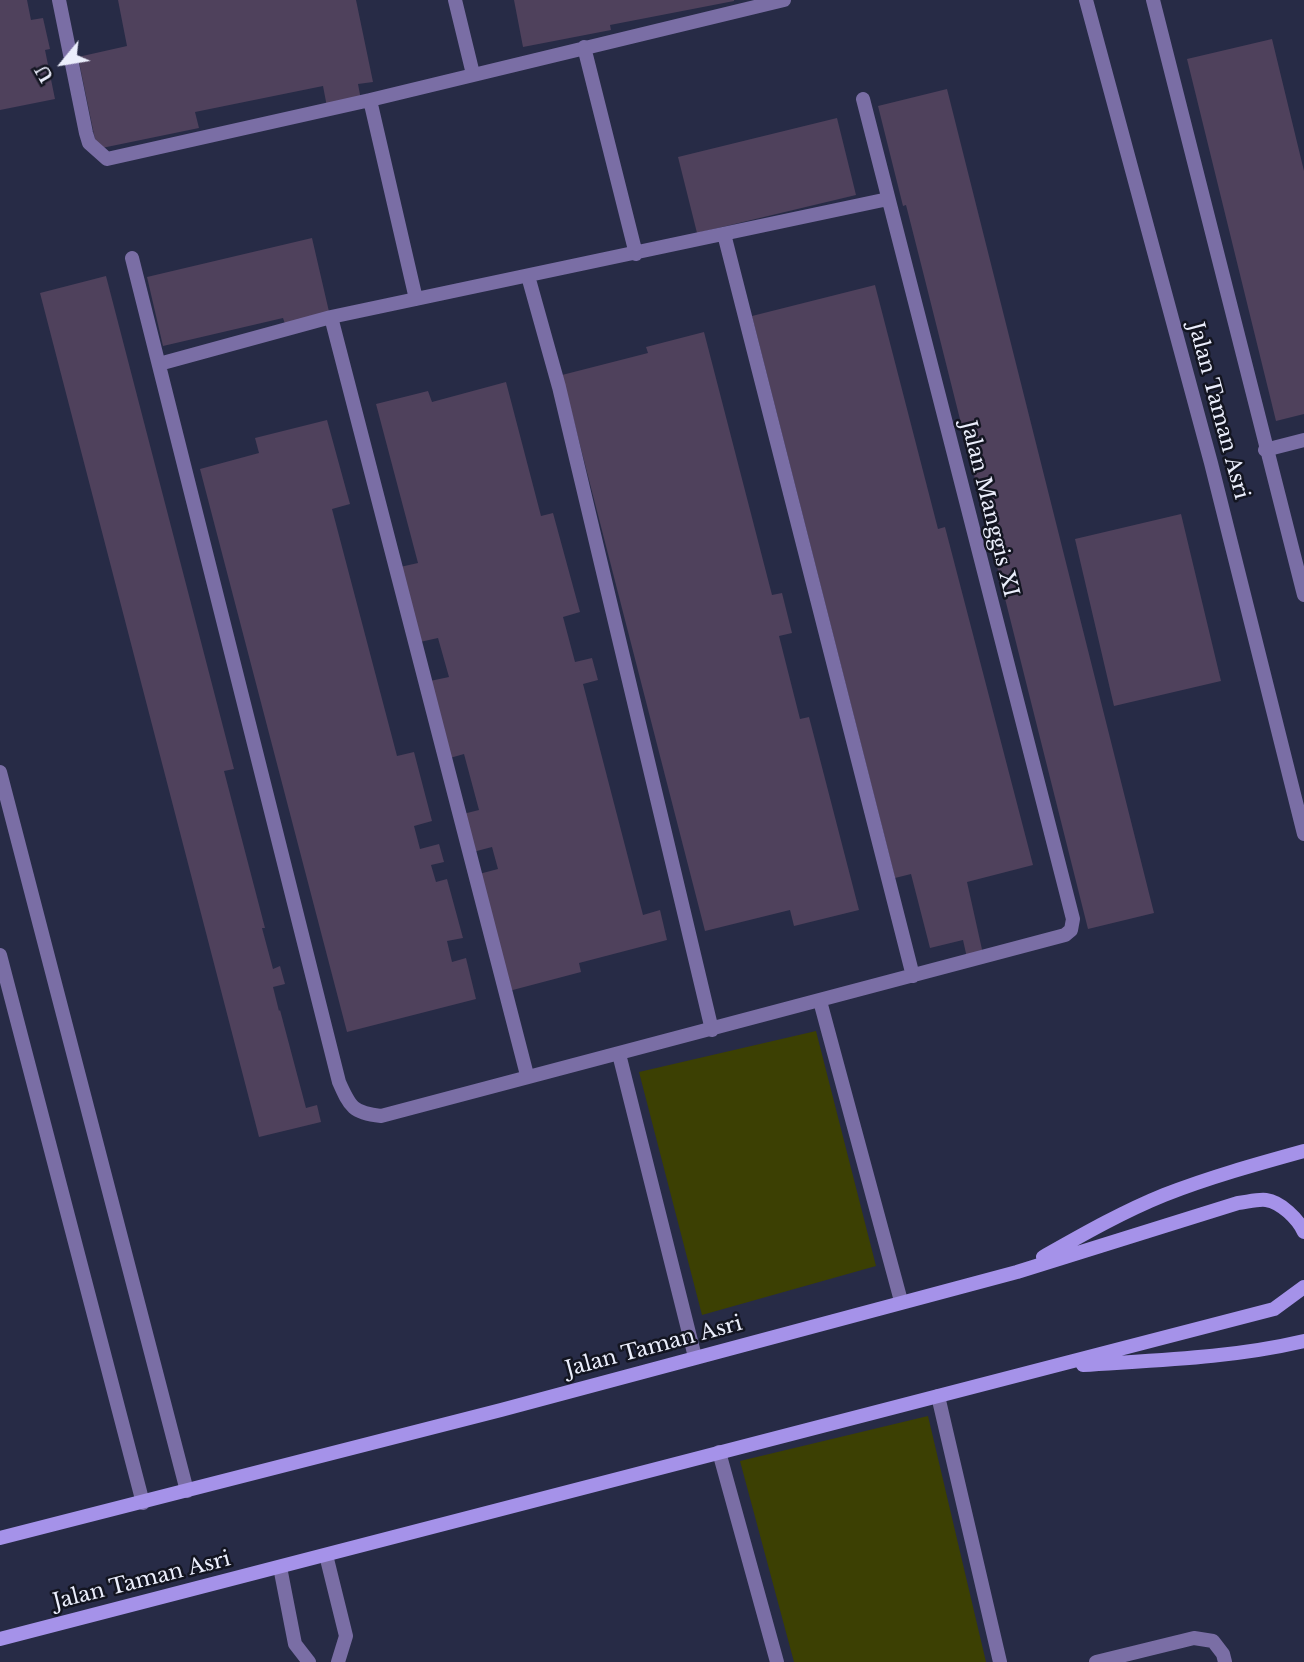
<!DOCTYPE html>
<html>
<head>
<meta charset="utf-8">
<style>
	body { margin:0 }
	#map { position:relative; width:1304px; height:1662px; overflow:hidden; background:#272b46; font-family:"Libre Baskerville",serif }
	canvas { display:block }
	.north { position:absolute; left:28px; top:28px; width:70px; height:70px; -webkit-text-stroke:5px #131521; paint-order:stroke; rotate:240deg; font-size:19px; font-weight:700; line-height:28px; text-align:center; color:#ebeefc }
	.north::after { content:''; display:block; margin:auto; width:24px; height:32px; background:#ebeefc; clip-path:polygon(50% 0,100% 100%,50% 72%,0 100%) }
</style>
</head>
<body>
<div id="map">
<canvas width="1304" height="1662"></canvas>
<div class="north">U</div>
</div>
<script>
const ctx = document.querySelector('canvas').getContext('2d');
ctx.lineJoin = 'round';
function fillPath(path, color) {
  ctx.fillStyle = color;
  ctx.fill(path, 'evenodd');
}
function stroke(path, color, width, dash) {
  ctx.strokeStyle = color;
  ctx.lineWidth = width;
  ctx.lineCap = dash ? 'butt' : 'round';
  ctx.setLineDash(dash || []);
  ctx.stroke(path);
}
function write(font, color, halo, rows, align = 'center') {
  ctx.font = font + ' "Libre Baskerville",serif';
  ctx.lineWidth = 5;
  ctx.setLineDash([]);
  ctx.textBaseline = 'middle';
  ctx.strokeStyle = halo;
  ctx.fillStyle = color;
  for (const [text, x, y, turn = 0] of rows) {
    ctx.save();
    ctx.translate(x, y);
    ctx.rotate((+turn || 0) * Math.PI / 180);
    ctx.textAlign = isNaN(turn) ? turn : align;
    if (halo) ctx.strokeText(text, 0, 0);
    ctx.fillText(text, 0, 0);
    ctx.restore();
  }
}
fillPath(new Path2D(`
	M816,1031L876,1266L702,1315L639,1072Z
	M928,1416L986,1662H794L740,1461Z`), '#3c4003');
fillPath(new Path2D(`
	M0,0H27L31,20L43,18L50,49L45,50L55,99L0,110Z
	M118,0H356L373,82L358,84L361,100L327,107L323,86L195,112L199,128L97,149L78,57L127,46Z
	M514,0H734V1L610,25L611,30L523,47Z
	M1272,39L1304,171V414L1276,421L1187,59Z
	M947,89L1154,913L1088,929L923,272L906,205L903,206L878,106Z
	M837,118L856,195L697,233L678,157Z
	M312,238L330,316L286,327L283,318L163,346L147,277Z
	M106,276L234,769L224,771L265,928H262L273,969L280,966L285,984L273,987L279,1011L280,1010L306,1108L317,1105L321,1122L259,1137L40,293Z
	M875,285L938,529L945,527L1033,865L967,882L983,954L967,958L963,940L930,948L911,874L895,878L752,316Z
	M704,332L772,595L782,593L792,633L779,636L800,719L809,717L859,910L794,926L790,910L705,931L562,375L648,353L646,347Z
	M506,382L541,516L553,513L580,612L563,617L575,662L592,658L598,680L583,684L643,915L660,910L667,940L579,963L581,972L509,991L479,874L498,869L492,847L473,852L463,814L479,810L464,754L450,758L430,681L449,677L438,638L420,642L400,567L418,563L376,404L428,391L432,402Z
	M327,420L350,504L332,509L397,756L414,752L432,821L414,826L420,849L439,844L444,862L431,865L436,882L447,879L463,938L447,941L452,962L466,958L476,999L347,1032L200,469L259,453L255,438Z
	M1181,514L1221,681L1114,706L1075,539Z`), '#4f415c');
stroke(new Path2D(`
	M59,0L86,133L89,143L107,159L370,100L784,0
	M455,0L473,74
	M1086,0L1211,463L1304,834
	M1153,0L1304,595
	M584,47L636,254
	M370,100L416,299
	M724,234L913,976
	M132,258L339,1082C350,1107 353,1113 381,1116L1065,935L1071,930L1073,919L863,99
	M528,276L559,387L712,1030
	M331,317L527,1075
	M159,364L331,317L888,199
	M1265,450L1304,440
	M0,772L187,1491
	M0,955L143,1503
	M820,1001L901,1301
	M619,1054L695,1357
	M938,1396L1000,1662
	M719,1452L777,1662
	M326,1555L346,1636L338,1662
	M280,1567L295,1644L309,1662
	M1096,1662L1194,1638L1213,1641L1223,1654L1225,1662`), '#7a6ea5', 14);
stroke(new Path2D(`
	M1043,1257C1082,1235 1122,1212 1164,1195C1210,1177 1257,1164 1304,1151
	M1083,1365C1157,1360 1232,1358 1304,1341
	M0,1538L501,1410L1017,1272L1238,1203C1247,1202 1258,1199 1266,1200C1281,1202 1298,1219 1304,1232
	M0,1639L1274,1309L1304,1287`), '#a592e9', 14);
write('21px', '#ebeefc', '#131521', [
	["Jalan Taman Asri",1218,411,75],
	["Jalan Manggis XI",989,509,76],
	["Jalan Taman Asri",654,1347,-15],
	["Jalan Taman Asri",142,1581,-14]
]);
</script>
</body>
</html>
